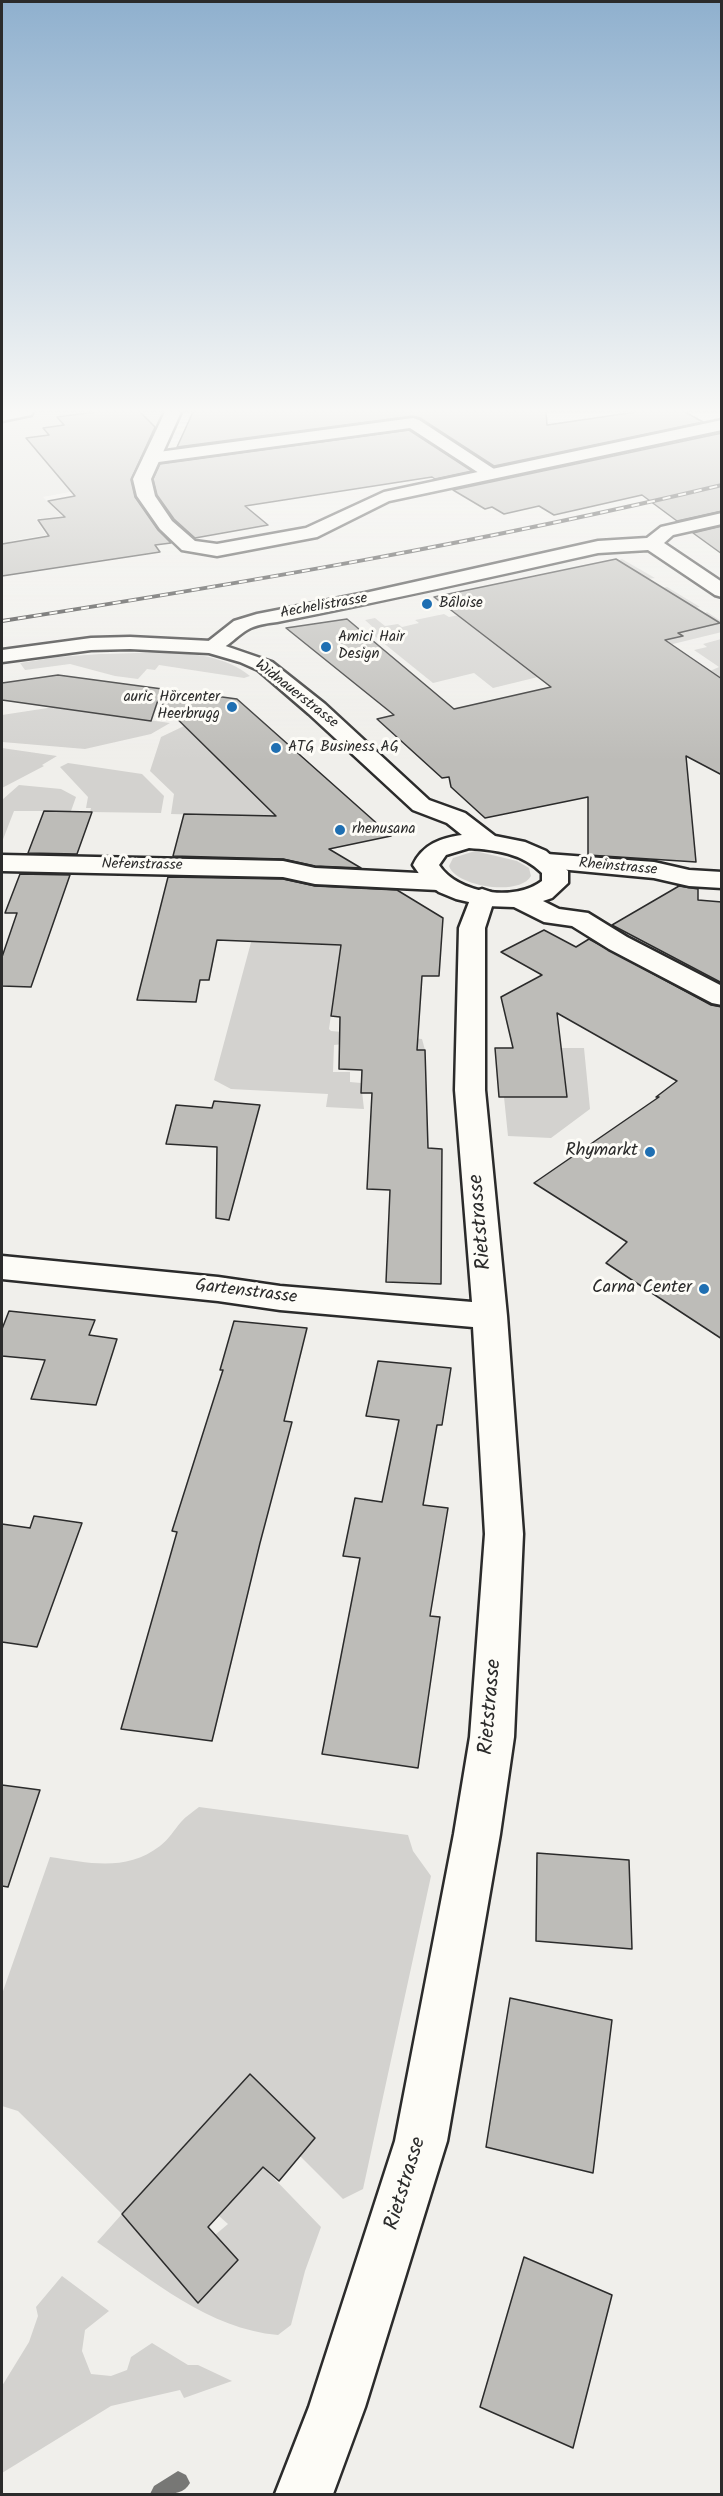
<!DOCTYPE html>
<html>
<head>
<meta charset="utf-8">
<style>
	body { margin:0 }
	#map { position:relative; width:723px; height:2496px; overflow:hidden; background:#f0efeb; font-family:Kalam,sans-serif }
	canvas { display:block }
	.frame { position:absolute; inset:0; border:3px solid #2b2b2b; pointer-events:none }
</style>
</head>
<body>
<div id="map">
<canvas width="723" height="2496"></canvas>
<div class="frame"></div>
</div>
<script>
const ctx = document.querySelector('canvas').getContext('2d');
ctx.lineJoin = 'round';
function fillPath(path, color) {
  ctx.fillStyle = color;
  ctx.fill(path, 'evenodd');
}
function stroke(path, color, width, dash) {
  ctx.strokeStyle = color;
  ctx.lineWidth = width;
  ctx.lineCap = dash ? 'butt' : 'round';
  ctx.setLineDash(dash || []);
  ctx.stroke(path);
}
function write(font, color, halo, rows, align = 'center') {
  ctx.font = font + ' Kalam,sans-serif';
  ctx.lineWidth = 6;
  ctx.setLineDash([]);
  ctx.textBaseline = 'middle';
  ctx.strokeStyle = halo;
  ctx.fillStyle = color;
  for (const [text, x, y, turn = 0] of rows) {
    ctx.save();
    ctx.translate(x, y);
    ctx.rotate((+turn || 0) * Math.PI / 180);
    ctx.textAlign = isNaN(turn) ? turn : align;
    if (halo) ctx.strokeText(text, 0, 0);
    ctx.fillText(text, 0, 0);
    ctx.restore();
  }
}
fillPath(new Path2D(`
	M25,412H173L142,479L43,497L62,516L36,519L46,535L10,541L18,550L2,552V416Z`), '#e1e0dc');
fillPath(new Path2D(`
	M622,559L655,578L648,579L608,600L667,587L700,607L695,608L681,599L615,614L634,619L665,640L683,636L678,633L707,612L721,621L722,632L493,688L474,673L433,683L371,633L377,631L365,620L375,618L385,626L398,624L402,627L419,623L415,620L444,614L449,617L464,614Z
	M721,639V679L710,671L719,667L694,650L707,647L703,644Z
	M100,654C147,654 211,644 250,676L244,678L159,665L155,670L147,669L138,679L115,676L70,664L25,670L20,663L58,657Z
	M54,707L170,723L151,734L85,749L2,742V715Z
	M184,726L277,817L171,814L174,794L150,771L161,737Z
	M2,748L57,756L42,765L44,766L2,788Z
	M68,763L142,774L164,796L161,813L90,812L91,808H86L88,797L60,767Z
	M19,785L61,789L76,797L71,811H14L2,842V800Z
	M475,851L517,861L529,868L531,876C519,897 455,886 449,866L453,858Z
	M264,894L341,945L329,1029L331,1031L422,1039L425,1050L344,1049V1044L334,1045L333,1072H350V1082L361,1083L364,1109L326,1107L328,1094L231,1089L214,1080Z
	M561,1048H584L590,1109L551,1138L508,1136L504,1097Z
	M199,1807L408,1835L413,1851L431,1876L363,2189L343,2199L299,2155L315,2137L249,2074L122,2214L199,2303L238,2260L215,2235L228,2224L219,2216L263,2167L321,2227L305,2271L291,2325L278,2335C209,2329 152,2280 97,2242L122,2214L18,2111L2,2106V1994L50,1857C89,1863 126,1872 160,1846C169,1839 174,1830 181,1822C186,1816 193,1812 199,1807Z
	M62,2276L109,2311L85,2330L82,2351L91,2374L111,2376L127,2370L131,2357L152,2343L188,2365H198L232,2381L184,2398L180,2390L111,2406L2,2473V2386L29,2342L38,2316L36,2307Z`), '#d3d2cf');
fillPath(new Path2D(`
	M178,2471L186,2475L190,2483C183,2496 167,2494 150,2494L154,2486Z`), '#777775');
const building = new Path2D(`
	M95,412H140L155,427L131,480L135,497L158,530L171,543L155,545L160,552L2,576V544L49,536L38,520L65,517L48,501L75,496L26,438L49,435L43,428L64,425L57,417Z
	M193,412H546L547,425L636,412H685L703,422L494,466L420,418L413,416L177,447Z
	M409,430L472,471L435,479L432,477L245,506L268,525L195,538L174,519L157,495L153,479L160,464Z
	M722,433V511L677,521L642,495L554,515L539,506L504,514L492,507L485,509L453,490Z
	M722,526V554L693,533Z
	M616,559L720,623L678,633L683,636L665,640L722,679V775L686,756L696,862L588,855V797L485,818L451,787L449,777L442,778L377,719L394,715L286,628L347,619L454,709L551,687L434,597Z
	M58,675L237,699L391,836L329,849L361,868L315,866L283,859L173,856L184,814L276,816L158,700L151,721L2,700V683Z
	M44,811L92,812L77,854L28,853Z
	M20,874L70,875L31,987L2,986V957L17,913H5Z
	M168,877L283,879L315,886L397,890L443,918L439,976H422L417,1050H425L428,1148L442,1149L441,1284L386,1282L390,1190L367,1189L372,1093H361L362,1070L339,1069L340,1017L331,1016L341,945L217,940L209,980H200L196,1002L137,1000Z
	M679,886L698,889V900L722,902V983L612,925Z
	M544,930L576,947L589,939L711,1005L722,1007V1339L606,1263L627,1242L534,1183L659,1097H656L677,1081L557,1013L567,1097H499L495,1048H513L501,997L542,975L501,952Z
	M214,1101L260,1105L229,1220L216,1218L217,1147L166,1144L176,1105L212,1108Z
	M9,1311L95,1320L89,1335L117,1339L96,1405L31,1399L45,1360L2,1356V1329Z
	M234,1321L307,1328L284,1421L292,1422L260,1543L212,1741L121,1729L177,1532L172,1531L223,1370H220Z
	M378,1361L451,1368L442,1425H437L423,1505L448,1508L430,1616L440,1617L418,1768L322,1754L360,1558L343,1556L355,1498L382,1502L399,1420L366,1416Z
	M34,1516L82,1523L37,1647L2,1642V1524L30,1528Z
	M2,1785L40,1790L8,1887L2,1886Z
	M537,1853L629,1860L632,1949L536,1941Z
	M510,1998L612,2020L593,2173L486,2147Z
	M250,2074L315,2138L279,2181L263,2167L208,2227L238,2260L198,2303L122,2214Z
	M524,2257L612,2295L573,2448L480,2407Z`);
fillPath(building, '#bdbcb8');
stroke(building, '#2b2b2b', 1.5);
const pedestrian = new Path2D(`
	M413,418L419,420L494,469L491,473H479L410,428L151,463L143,458L151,453Z`);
const minor = new Path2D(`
	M165,412H181L151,479L155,496L172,521L195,541L217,544L306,528L384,492L722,420V430L389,501L317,537L217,556L182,550L160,529L137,496L133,479Z
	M722,513V524L673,535L664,543L722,582V597L715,595L648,550L598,553C491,577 385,601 277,622C267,623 255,625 247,630C232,639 221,656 204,651L201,647L234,621L257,614L365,593L598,541L647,538L661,527Z
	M2,855L283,861L315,868L438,874L447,877L451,882L447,887L438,890L315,884L283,877L2,871Z
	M482,889L491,892L495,897L485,928V1090L507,1316L523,1534L514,1737L500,1834L447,2141L365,2407L333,2494H275L309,2407L395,2141L454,1834L470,1737L485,1534L473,1327L280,1310L218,1301L2,1279V1256L218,1277L280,1286L472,1302L455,1090L459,928L473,892Z`);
const tertiary = new Path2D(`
	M547,854L654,862L689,870L722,872V888L689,886L654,878L538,867L534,862L538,857Z`);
const secondary = new Path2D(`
	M130,637L211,641L272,662L325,704L429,800L465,813L495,836L525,842L546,851L568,871V883L552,898L543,901L559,909L588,913L627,937L722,986V1005L712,1003L609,949L572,926L544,922L514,907L486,906L456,899L439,892L425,882L413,865C423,844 441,838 462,835L447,823L413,810L309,714L258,670L240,662L209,653L130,649L91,650L2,662V650L91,638ZM469,848C496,850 522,853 542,873V881C515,902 458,894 439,865L446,855Z`);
const primary = new Path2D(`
	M2,412H33L31,415L2,421Z`);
stroke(pedestrian, '#2b2b2b', 5);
stroke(minor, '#2b2b2b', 5);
stroke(tertiary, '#2b2b2b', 5);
stroke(secondary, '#2b2b2b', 5);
stroke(primary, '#2b2b2b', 5);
fillPath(pedestrian, '#fdfcf7');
fillPath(minor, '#fdfcf7');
fillPath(tertiary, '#fdfcf7');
fillPath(secondary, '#fdfcf7');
fillPath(primary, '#fdfcf7');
const rail = new Path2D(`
	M2,621C244,583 484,542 722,485`);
stroke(rail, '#2b2b2b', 4);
stroke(rail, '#fdfcf7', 2, [8]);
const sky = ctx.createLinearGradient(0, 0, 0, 761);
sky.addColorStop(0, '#8fb0ce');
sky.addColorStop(0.54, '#f8f8f6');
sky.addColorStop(1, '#f8f8f600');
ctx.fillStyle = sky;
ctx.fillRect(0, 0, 723, 761);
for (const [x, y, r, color] of [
	[427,604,6,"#1f6fb2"],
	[326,647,6,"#1f6fb2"],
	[232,707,6,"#1f6fb2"],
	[276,748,6,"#1f6fb2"],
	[340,830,6,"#1f6fb2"],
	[650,1152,6,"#1f6fb2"],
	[704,1289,6,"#1f6fb2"]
]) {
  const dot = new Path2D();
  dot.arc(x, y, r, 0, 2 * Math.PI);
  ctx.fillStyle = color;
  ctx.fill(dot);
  stroke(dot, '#fdfcf7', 2);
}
write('15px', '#2b2b2b', '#fdfcf7', [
	["Bâloise",439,604],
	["Amici Hair",338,638],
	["Design",338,655],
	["auric Hörcenter",220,698,"right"],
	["Heerbrugg",220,715,"right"],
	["ATG Business AG",288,748],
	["rhenusana",352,830]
], 'left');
write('15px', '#2b2b2b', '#fdfcf7', [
	["Aechelistrasse",324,607,-10],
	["Widnauerstrasse",296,695,38],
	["Nefenstrasse",142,866,1],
	["Rheinstrasse",618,868,5]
]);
write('18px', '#2b2b2b', '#fdfcf7', [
	["Rhymarkt",638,1152],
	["Carna Center",692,1289]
], 'right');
write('18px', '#2b2b2b', '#fdfcf7', [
	["Gartenstrasse",246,1293,7]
]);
write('21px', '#2b2b2b', '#fdfcf7', [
	["Rietstrasse",482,1222,-95],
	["Rietstrasse",492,1707,-85],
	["Rietstrasse",407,2184,-73]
]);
</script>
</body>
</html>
